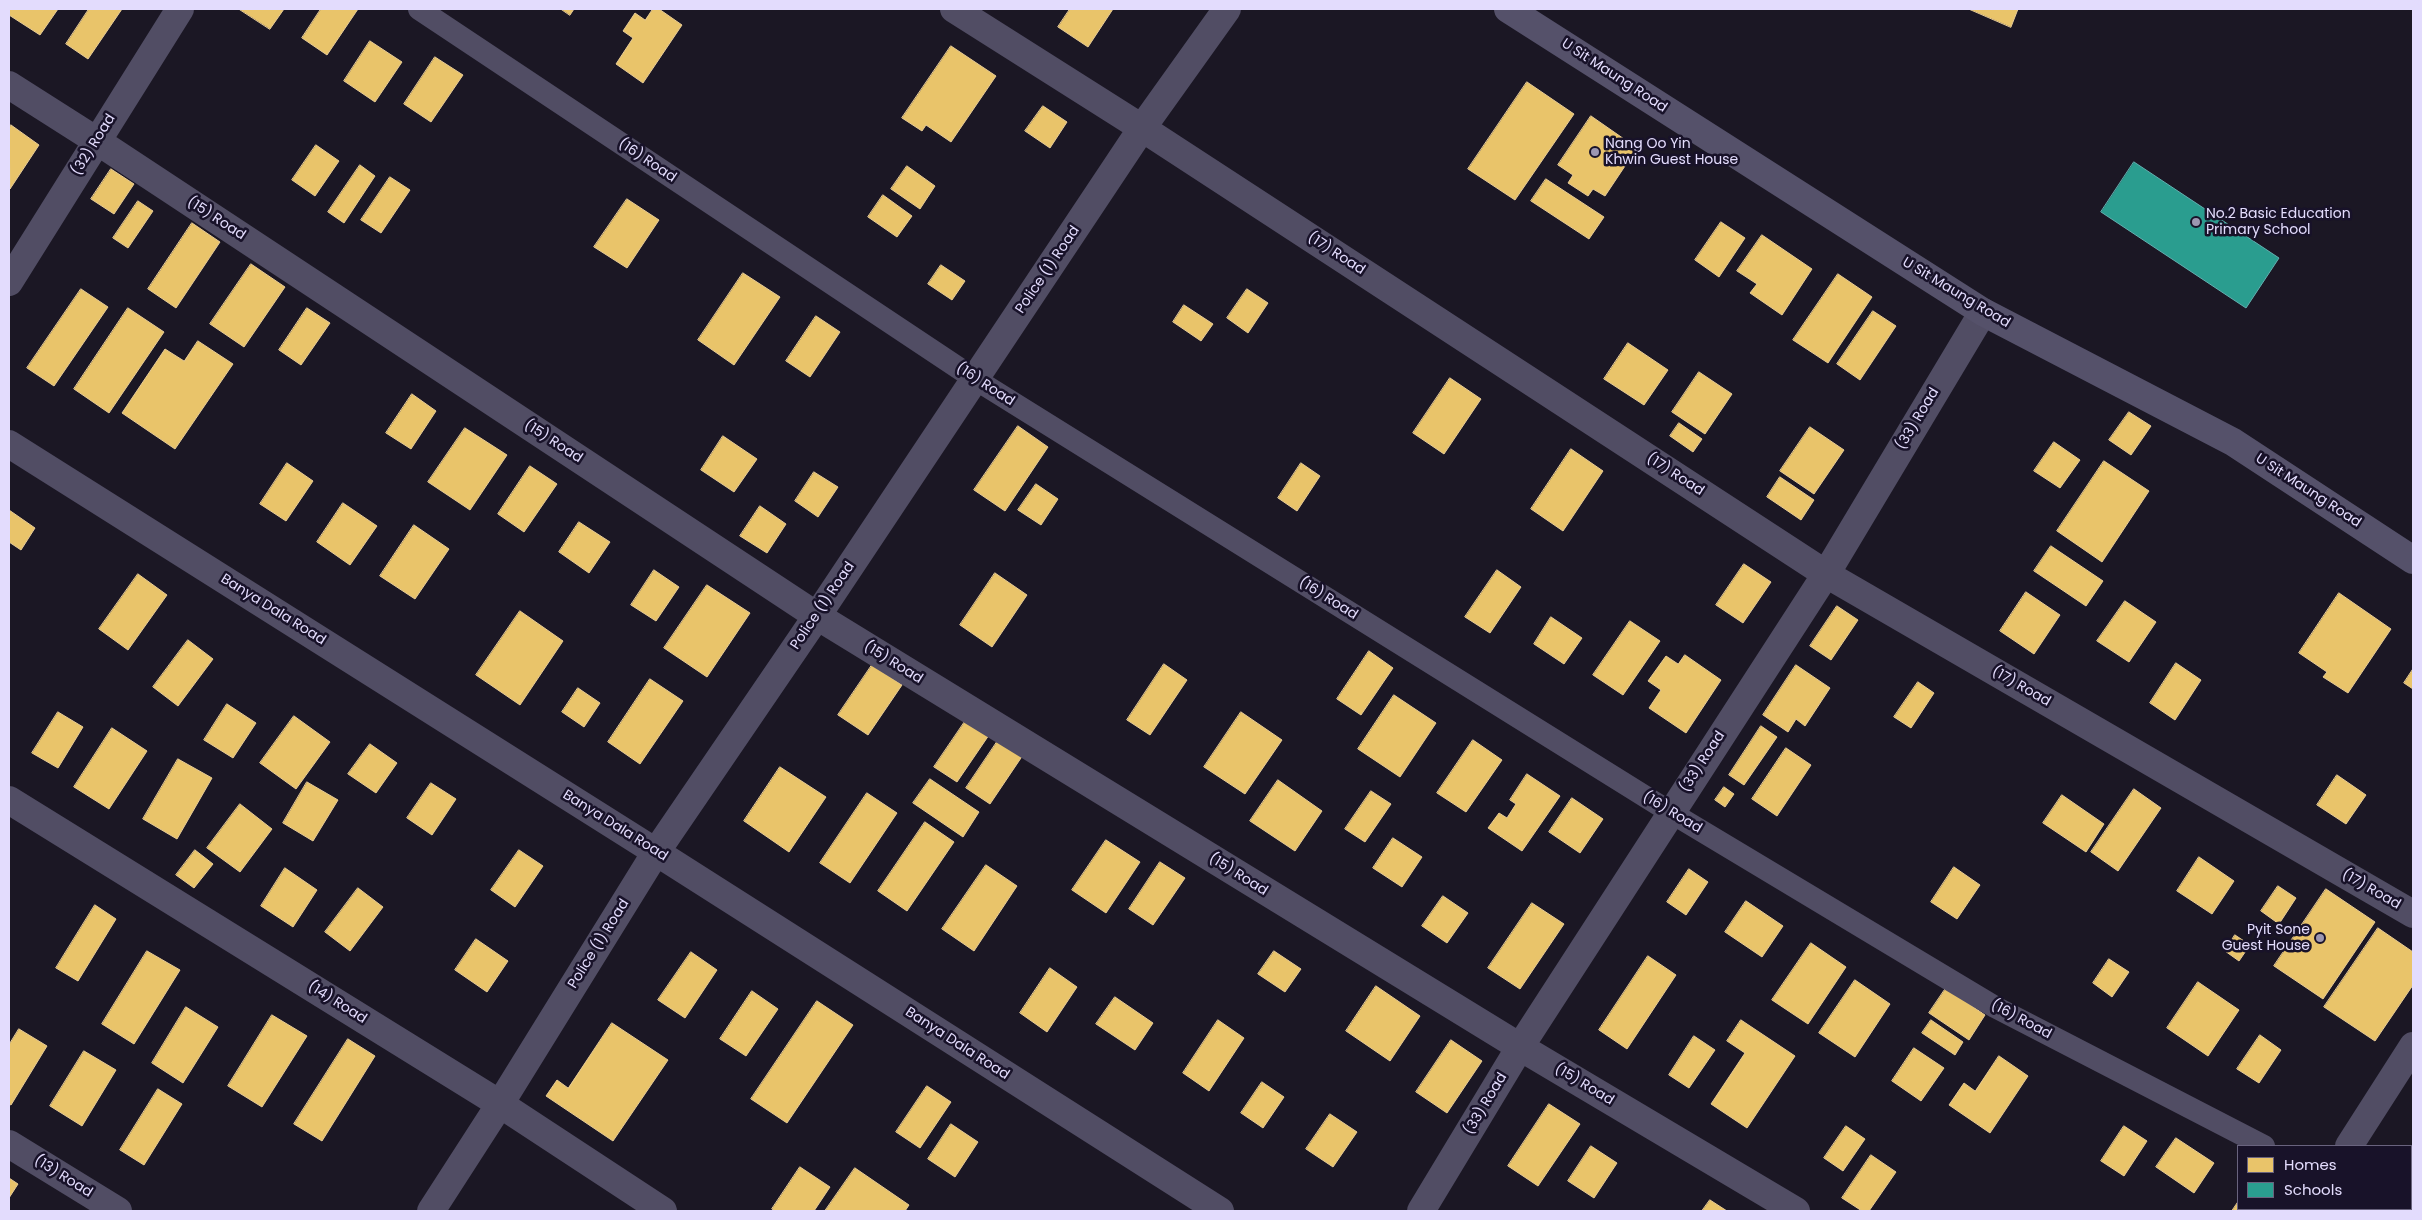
<!DOCTYPE html>
<html>
<head>
<meta charset="utf-8">
<style>
	body { margin:0 }
	#map { position:relative; width:2422px; height:1220px; overflow:hidden; background:#1b1724; font-family:Poppins,sans-serif }
	canvas { display:block }
	.frame { position:absolute; inset:0; border:10px solid #e3dcfd; pointer-events:none }
	.legend { position:absolute; left:2237px; top:1145px; width:175px; height:65px; box-sizing:border-box; background:#181229; border:1px solid #69637e; margin:0; padding:6px 9px; list-style:none; font-size:15px; color:#e3dcfd }
	.legend li { display:flex; align-items:center; gap:10px; height:25px }
	.legend b { width:25px; border:1px solid #69637e }
</style>
</head>
<body>
<div id="map">
<canvas width="2422" height="1220"></canvas>
<div class="frame"></div>
<ul class="legend">
<li><b style="height:14px;background:#e9c46a"></b>Homes</li>
<li><b style="height:14px;background:#2a9d8f"></b>Schools</li>
</ul>
</div>
<script>
const ctx = document.querySelector('canvas').getContext('2d');
ctx.lineJoin = 'round';
function fillPath(path, color) {
  ctx.fillStyle = color;
  ctx.fill(path, 'evenodd');
}
function stroke(path, color, width, dash) {
  ctx.strokeStyle = color;
  ctx.lineWidth = width;
  ctx.lineCap = dash ? 'butt' : 'round';
  ctx.setLineDash(dash || []);
  ctx.stroke(path);
}
function write(font, color, halo, rows, align = 'center') {
  ctx.font = font + ' Poppins,sans-serif';
  ctx.lineWidth = 5;
  ctx.setLineDash([]);
  ctx.textBaseline = 'middle';
  ctx.strokeStyle = halo;
  ctx.fillStyle = color;
  for (const [text, x, y, turn = 0] of rows) {
    ctx.save();
    ctx.translate(x, y);
    ctx.rotate((+turn || 0) * Math.PI / 180);
    ctx.textAlign = isNaN(turn) ? turn : align;
    if (halo) ctx.strokeText(text, 0, 0);
    ctx.fillText(text, 0, 0);
    ctx.restore();
  }
}
const homes = new Path2D(`
	M9,9H58L40,35L9,15Z
	M89,9H122L88,59L66,44Z
	M239,9H284L270,29Z
	M321,9H358L327,55L302,38Z
	M561,9H574L570,15Z
	M653,9H659L682,25L643,83L616,64L633,38L623,31L635,13L645,20Z
	M1070,9H1113L1088,47L1058,27Z
	M1969,9H2018L2011,27Z
	M370,41L402,62L375,102L344,81Z
	M951,46L996,76L951,142L926,125L922,131L902,118Z
	M435,57L463,75L431,122L404,104Z
	M1527,82L1574,114L1515,200L1468,169Z
	M1043,106L1067,122L1050,148L1025,131Z
	M1591,116L1637,148L1605,196L1593,189L1588,196L1568,183L1573,175L1558,165Z
	M11,125L39,145L10,189L9,128Z
	M316,145L339,161L315,196L292,180Z
	M360,165L375,176L344,223L328,212Z
	M907,166L935,186L920,209L891,189Z
	M111,169L134,184L114,214L91,199Z
	M390,177L410,190L381,233L361,220Z
	M1546,179L1604,217L1589,239L1531,201Z
	M883,195L912,216L897,237L868,217Z
	M627,199L659,220L627,268L594,247Z
	M138,201L153,211L128,248L113,238Z
	M1721,222L1745,238L1719,277L1695,260Z
	M192,223L220,242L176,308L148,289Z
	M1762,235L1812,269L1782,315L1750,293L1757,284L1737,271Z
	M251,264L285,287L244,347L210,324Z
	M941,265L965,281L952,300L928,284Z
	M743,273L780,297L734,365L698,340Z
	M1838,274L1872,297L1828,363L1793,340Z
	M81,289L108,307L54,386L27,368Z
	M1247,289L1268,303L1248,333L1227,318Z
	M1184,305L1213,324L1201,341L1173,322Z
	M128,308L164,332L109,413L74,389Z
	M307,308L330,323L301,365L279,350Z
	M1873,311L1896,326L1860,380L1837,364Z
	M816,316L840,332L810,377L786,361Z
	M198,341L233,364L175,449L122,413L165,349L184,361Z
	M1628,343L1668,370L1644,405L1604,379Z
	M1699,372L1732,394L1705,434L1672,412Z
	M1450,378L1481,399L1444,454L1413,433Z
	M412,394L436,411L411,449L386,433Z
	M2129,412L2151,426L2131,455L2109,440Z
	M1679,423L1702,439L1693,452L1670,436Z
	M1018,426L1048,447L1005,511L974,490Z
	M1810,427L1844,450L1814,494L1780,471Z
	M465,428L507,455L470,510L428,482Z
	M723,436L757,459L734,492L701,470Z
	M2054,442L2080,460L2060,488L2034,471Z
	M1571,449L1603,471L1563,531L1531,509Z
	M2104,461L2149,491L2102,562L2057,531Z
	M287,463L313,481L286,521L260,504Z
	M1301,463L1320,476L1297,511L1278,498Z
	M530,466L557,484L524,532L498,514Z
	M814,472L838,487L818,517L795,501Z
	M1780,477L1814,500L1801,520L1767,497Z
	M1036,484L1058,499L1041,525L1018,510Z
	M343,503L377,526L350,565L317,542Z
	M760,506L786,524L767,553L740,536Z
	M9,510L35,528L21,550L9,542Z
	M579,522L610,542L589,573L559,552Z
	M414,525L449,549L415,599L380,576Z
	M2051,546L2103,581L2086,606L2034,571Z
	M1744,564L1771,582L1743,623L1716,605Z
	M654,570L679,587L656,621L631,605Z
	M1497,570L1521,587L1490,633L1465,617Z
	M995,573L1027,595L992,647L960,625Z
	M138,574L167,595L128,650L99,629Z
	M707,585L750,613L707,677L664,648Z
	M2026,592L2060,615L2034,654L2000,631Z
	M2339,593L2391,629L2348,693L2323,677L2327,672L2299,653Z
	M2125,601L2156,622L2129,662L2097,641Z
	M1837,606L1858,620L1831,660L1810,646Z
	M520,611L563,641L520,705L476,675Z
	M1551,617L1582,638L1564,664L1534,644Z
	M1630,621L1660,641L1623,695L1593,675Z
	M188,640L213,659L178,706L153,687Z
	M1369,651L1393,668L1361,715L1337,699Z
	M1685,655L1721,680L1686,733L1649,708L1661,690L1648,681L1666,656L1678,664Z
	M2176,663L2201,680L2175,720L2150,703Z
	M1164,664L1187,680L1150,735L1127,720Z
	M872,665L902,685L868,735L838,715Z
	M1796,665L1830,688L1805,726L1796,719L1788,732L1763,715Z
	M2413,669V689L2404,683Z
	M650,679L683,701L640,764L608,742Z
	M1918,682L1934,693L1911,728L1894,717Z
	M578,688L600,703L584,727L562,712Z
	M1394,695L1436,723L1400,777L1358,749Z
	M227,704L256,723L233,758L204,740Z
	M58,712L83,727L58,768L32,753Z
	M1241,712L1282,740L1245,794L1204,767Z
	M294,716L330,742L296,789L260,763Z
	M966,720L989,735L957,782L934,767Z
	M1761,726L1777,737L1744,785L1729,775Z
	M112,728L147,751L109,809L74,787Z
	M999,739L1023,755L990,804L966,788Z
	M1473,740L1502,760L1466,812L1437,793Z
	M370,744L397,763L376,793L348,774Z
	M1786,748L1811,765L1777,816L1752,799Z
	M178,759L212,778L177,839L143,819Z
	M780,767L826,797L789,852L744,821Z
	M1527,774L1560,796L1522,851L1488,828L1499,813L1507,818L1516,804L1510,800Z
	M2337,775L2366,795L2346,824L2317,805Z
	M930,779L979,812L963,837L913,803Z
	M1278,780L1322,811L1295,851L1250,821Z
	M307,782L338,800L313,841L283,823Z
	M431,783L456,799L432,835L407,818Z
	M1724,787L1734,794L1725,807L1715,800Z
	M2134,789L2161,808L2118,871L2091,852Z
	M1371,791L1391,804L1365,842L1345,829Z
	M867,793L897,813L850,883L820,863Z
	M2062,795L2104,824L2086,852L2043,823Z
	M1572,798L1603,819L1580,853L1549,832Z
	M240,804L272,829L240,872L207,848Z
	M925,822L954,842L907,911L878,891Z
	M1393,838L1422,857L1402,887L1373,868Z
	M1106,840L1140,862L1106,913L1072,890Z
	M195,850L213,864L194,888L176,875Z
	M519,850L543,866L515,907L491,890Z
	M2199,857L2234,881L2212,914L2177,891Z
	M1160,862L1185,878L1153,925L1129,909Z
	M986,865L1017,886L974,951L942,929Z
	M1954,867L1980,885L1957,919L1931,902Z
	M285,868L317,890L293,927L261,906Z
	M1689,869L1708,882L1686,915L1667,902Z
	M2278,886L2296,898L2279,924L2261,911Z
	M358,888L383,907L350,951L325,932Z
	M2326,889L2375,922L2323,999L2274,966Z
	M1443,896L1468,913L1447,943L1422,926Z
	M1746,901L1783,926L1762,957L1725,932Z
	M1532,903L1564,924L1520,989L1488,968Z
	M95,905L116,919L78,981L56,968Z
	M2378,928L2413,952V985L2375,1041L2324,1007Z
	M2235,935L2250,945L2239,961L2225,951Z
	M476,939L508,961L487,992L455,970Z
	M1811,943L1846,967L1808,1024L1772,1000Z
	M147,951L180,970L134,1044L102,1024Z
	M1274,951L1301,969L1285,992L1258,974Z
	M691,952L717,970L685,1018L658,1000Z
	M1648,956L1676,975L1627,1049L1599,1030Z
	M2109,959L2129,972L2112,997L2093,983Z
	M1050,968L1077,987L1047,1032L1020,1013Z
	M1855,980L1890,1004L1855,1057L1819,1033Z
	M2198,982L2239,1010L2208,1056L2167,1028Z
	M1376,986L1420,1016L1390,1061L1346,1031Z
	M1946,988L1985,1015L1969,1040L1929,1013Z
	M752,991L778,1009L746,1056L720,1039Z
	M1115,997L1153,1023L1135,1050L1096,1024Z
	M817,1001L853,1025L787,1123L751,1099Z
	M186,1007L218,1027L183,1083L152,1063Z
	M272,1015L307,1036L262,1107L228,1086Z
	M1218,1020L1244,1038L1209,1091L1183,1073Z
	M1741,1020L1795,1056L1747,1128L1711,1104L1745,1053L1727,1041Z
	M1931,1020L1963,1042L1955,1055L1922,1033Z
	M612,1023L668,1060L613,1141L546,1096L557,1080L568,1088Z
	M19,1029L47,1046L11,1105L9,1104V1045Z
	M2260,1035L2281,1050L2259,1083L2237,1069Z
	M1694,1036L1715,1050L1689,1088L1669,1075Z
	M348,1039L375,1056L322,1141L294,1124Z
	M1451,1040L1482,1061L1447,1113L1416,1092Z
	M1914,1048L1944,1068L1921,1101L1892,1081Z
	M84,1051L116,1070L82,1126L50,1106Z
	M1999,1056L2028,1076L1990,1133L1949,1105L1964,1083L1975,1091Z
	M1262,1082L1284,1097L1263,1128L1241,1113Z
	M927,1086L951,1102L920,1148L896,1132Z
	M158,1089L182,1104L144,1165L120,1150Z
	M1549,1104L1580,1124L1538,1186L1508,1166Z
	M1330,1114L1357,1132L1333,1167L1306,1149Z
	M951,1124L978,1142L955,1177L928,1159Z
	M1846,1126L1865,1139L1843,1171L1824,1158Z
	M2124,1126L2147,1141L2124,1176L2101,1161Z
	M2176,1138L2214,1163L2194,1193L2156,1167Z
	M1591,1146L1617,1163L1594,1198L1568,1181Z
	M2413,1148V1198L2411,1196V1152Z
	M1871,1155L1896,1172L1869,1211H1862L1842,1198Z
	M800,1167L830,1187L814,1211H775L772,1209Z
	M855,1168L909,1205L905,1211H825Z
	M9,1178L18,1184L9,1198Z
	M1710,1200L1727,1211H1702Z
	M2238,1202V1209H2261L2260,1211H2232Z`);
fillPath(homes, '#e9c46a');
stroke(homes, '#e7cb96', 1);
const schools = new Path2D(`
	M2134,162L2279,258L2246,308L2101,212Z`);
fillPath(schools, '#2a9d8f');
stroke(schools, '#62b0b0', 1);
stroke(new Path2D(`
	M419,9L975,379L1670,812L1995,1007L2264,1146
	M2371,1209L2375,1211`), '#514d64', 22);
stroke(new Path2D(`
	M954,9L1142,128L1826,574L2413,914
	M9,85L97,141L817,616L1520,1047L1796,1211
	M9,282L180,9
	M9,444L656,852L1220,1211
	M9,800L500,1104L663,1211
	M9,1144L118,1211
	M2349,1146L2413,1046
	M431,1211L500,1104L656,852L817,616L1142,128L1227,9
	M1421,1211L1520,1047L1826,574L1983,312
	M2307,1211L2309,1209`), '#514d64', 28);
stroke(new Path2D(`
	M1508,9L1983,312L2233,442L2413,560`), '#55516a', 28);
for (const [x, y, r, color] of [
	[1595,152,5,"#9d97b1"],
	[2196,222,5,"#9d97b1"],
	[2320,938,5,"#9d97b1"]
]) {
  const dot = new Path2D();
  dot.arc(x, y, r, 0, 2 * Math.PI);
  ctx.fillStyle = color;
  ctx.fill(dot);
  stroke(dot, '#181229', 2);
}
write('14px', '#e3dcfd', '#181229', [
	["U Sit Maung Road",1614,76,33],
	["(32) Road",94,145,-58],
	["(16) Road",647,161,34],
	["(15) Road",216,219,33],
	["(17) Road",1336,254,33],
	["Police (1) Road",1048,270,-56],
	["U Sit Maung Road",1956,293,31],
	["(16) Road",985,385,33],
	["(33) Road",1918,419,-59],
	["(15) Road",553,442,33],
	["(17) Road",1675,475,33],
	["U Sit Maung Road",2308,491,33],
	["(16) Road",1328,599,32],
	["Police (1) Road",823,606,-56],
	["Banya Dala Road",273,610,32],
	["(15) Road",893,663,32],
	["(17) Road",2021,687,30],
	["(33) Road",1703,762,-57],
	["(16) Road",1672,813,31],
	["Banya Dala Road",615,826,32],
	["(15) Road",1238,875,32],
	["(17) Road",2371,890,30],
	["Police (1) Road",599,944,-58],
	["(14) Road",337,1003,32],
	["(16) Road",2021,1020,28],
	["Banya Dala Road",957,1044,33],
	["(15) Road",1584,1085,31],
	["(33) Road",1486,1104,-59],
	["(13) Road",63,1177,32]
]);
write('14px', '#e3dcfd', '#181229', [
	["Nang Oo Yin",1605,144],
	["Khwin Guest House",1605,160],
	["No.2 Basic Education",2206,214],
	["Primary School",2206,230],
	["Pyit Sone",2310,930,"right"],
	["Guest House",2310,946,"right"]
], 'left');
</script>
</body>
</html>
